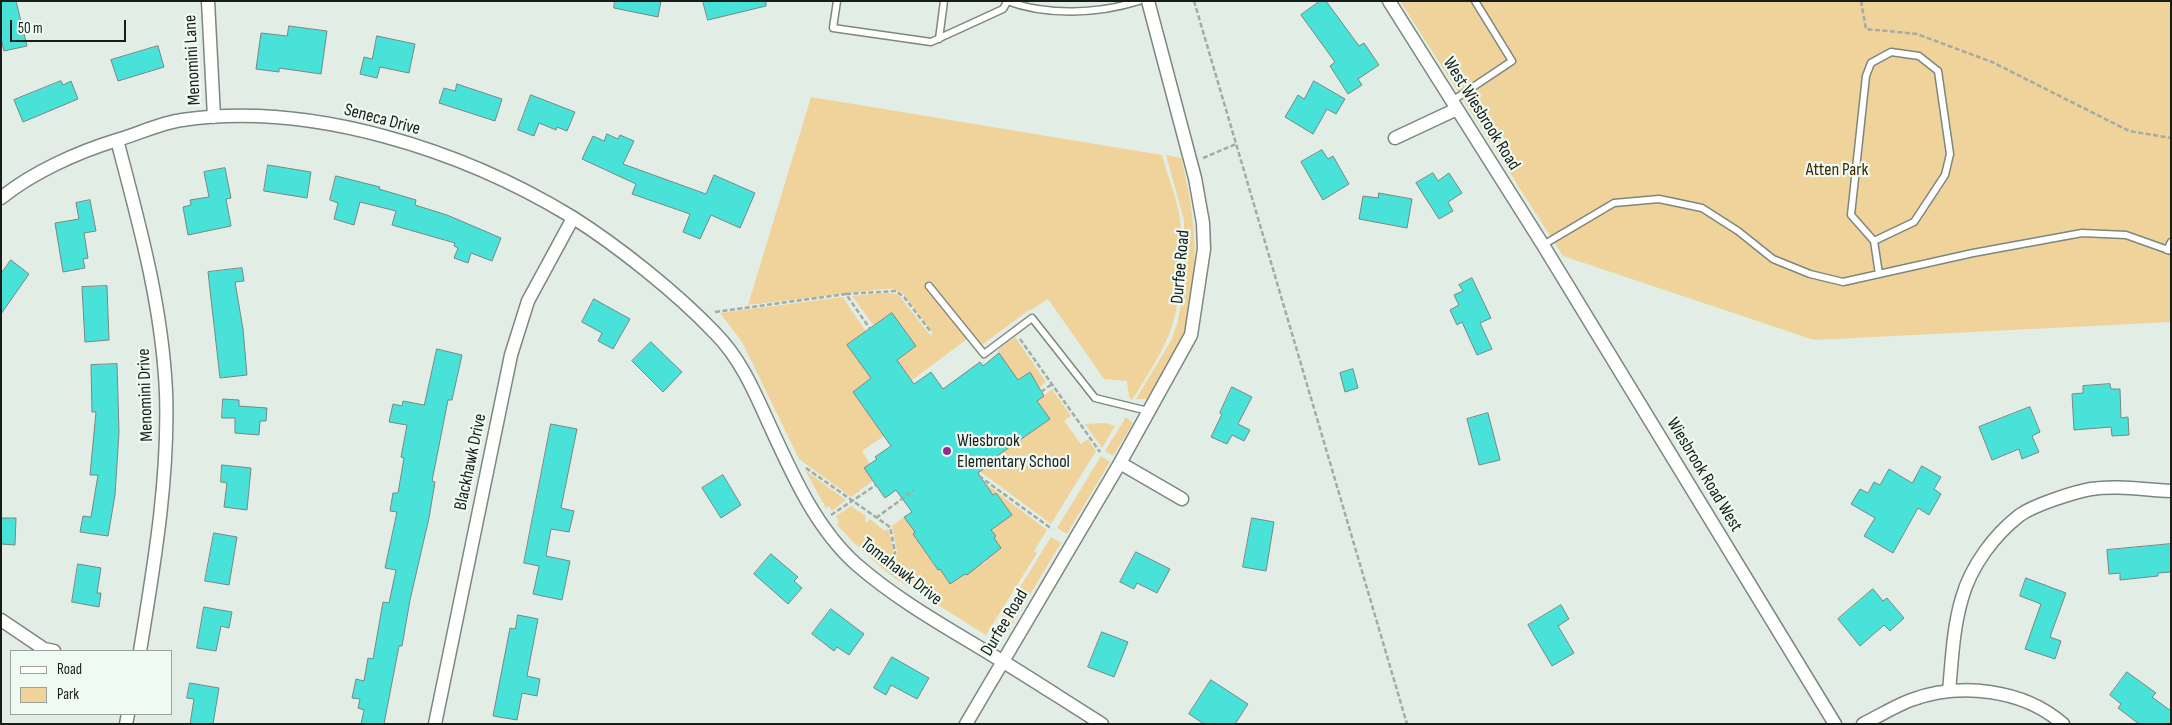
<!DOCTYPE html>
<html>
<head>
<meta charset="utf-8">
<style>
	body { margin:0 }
	#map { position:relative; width:2172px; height:725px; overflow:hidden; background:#e2eee5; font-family:"Sofia Sans Condensed",sans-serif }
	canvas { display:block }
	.frame { position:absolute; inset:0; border:2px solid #191d1a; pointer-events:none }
	.legend { position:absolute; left:10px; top:650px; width:162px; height:65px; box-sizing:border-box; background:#effbf2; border:1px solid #99a29c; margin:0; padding:6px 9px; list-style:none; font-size:15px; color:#191d1a }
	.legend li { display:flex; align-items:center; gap:10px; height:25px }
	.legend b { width:25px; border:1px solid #99a29c }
	.scale { position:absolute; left:10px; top:20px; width:116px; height:22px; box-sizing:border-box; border:2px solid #191d1a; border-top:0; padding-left:6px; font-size:15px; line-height:18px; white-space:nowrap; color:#191d1a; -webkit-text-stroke:4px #effbf2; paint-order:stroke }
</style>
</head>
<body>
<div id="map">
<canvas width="2172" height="725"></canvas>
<div class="frame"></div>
<ul class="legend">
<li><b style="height:6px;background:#fff"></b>Road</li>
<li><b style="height:14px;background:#f0d39a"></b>Park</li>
</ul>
<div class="scale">50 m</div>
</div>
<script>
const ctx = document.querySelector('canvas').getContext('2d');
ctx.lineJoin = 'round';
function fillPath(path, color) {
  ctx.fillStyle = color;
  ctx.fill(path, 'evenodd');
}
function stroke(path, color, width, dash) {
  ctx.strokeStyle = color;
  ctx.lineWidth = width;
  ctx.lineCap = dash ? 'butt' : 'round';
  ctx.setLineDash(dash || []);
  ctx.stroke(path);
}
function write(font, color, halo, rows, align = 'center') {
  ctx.font = font + ' "Sofia Sans Condensed",sans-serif';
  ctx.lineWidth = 4.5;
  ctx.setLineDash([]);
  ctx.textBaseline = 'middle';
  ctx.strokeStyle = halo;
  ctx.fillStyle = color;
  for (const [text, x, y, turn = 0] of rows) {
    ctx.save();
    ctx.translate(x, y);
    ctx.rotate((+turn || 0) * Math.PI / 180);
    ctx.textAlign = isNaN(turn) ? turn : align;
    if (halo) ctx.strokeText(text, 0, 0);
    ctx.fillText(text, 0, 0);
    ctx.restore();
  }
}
fillPath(new Path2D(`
	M1400,1H2171V322L1814,340L1563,256Z
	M811,97L1162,155C1167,174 1175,193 1179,213C1185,248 1182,305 1168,337C1158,359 1145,380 1132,400L1129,397L1127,381L1104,379L1048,299L1031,310H1029L979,347L970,337L912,380L897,360L916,346L892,313L874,326L852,296L885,293L898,294L930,335L933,333L903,293L893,289H884L748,305Z
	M1166,155L1181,158C1195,211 1203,281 1183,335C1174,357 1160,378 1148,399H1136L1172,339L1177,324L1183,294L1184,220Z
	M843,297L866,332L847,345L871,378L853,392L884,436L862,451L870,464L864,468L873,481L851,497L799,459L742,342L720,313Z
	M1015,337L1046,382L1040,387L1029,372L1018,380L998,352L1000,348Z
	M1052,389L1071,416L1064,421L1081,444L1088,439L1096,451L1051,524L978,470L1050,419L1037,401Z
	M1126,417L1133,423L1113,456L1105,451Z
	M1106,423L1115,426L1102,448L1085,424Z
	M1101,456L1110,462L1067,534L1057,528Z
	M805,470L846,500L832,511L829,506L826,508Z
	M985,483L1047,530L1034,551L1037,553L986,635L893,577L897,551L892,526L904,517L915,532L913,534L935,567L938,570L940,569L950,584L965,574L967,575L971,572L970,570L982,562L983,564L987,561L986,559L1000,549L993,538L996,536L991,530L1012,515L996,493L993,495Z
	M851,506L866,516L865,521L868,522L870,519L885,531L887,529L889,531L894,552L890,575L855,544L837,525L839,523L836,516Z
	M1051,537L1061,543L1007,633L1003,637L993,631Z`), '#f0d39a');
const building = new Path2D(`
	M1,1H16L27,46L4,51L1,39Z
	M615,1H661L658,17L614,8Z
	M703,1H766V6L708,20Z
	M1320,1H1326L1359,46L1364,43L1379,65L1358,79L1362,85L1348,94L1330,66L1335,62L1301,15Z
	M289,26L327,31L321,74L279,68V72L256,69L261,33L287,36Z
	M377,36L415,44L409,73L380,67L377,78L360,74L364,57L372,59Z
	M158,46L164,67L118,81L111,60Z
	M61,81L63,85L71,81L78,99L23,122L14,100Z
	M1314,81L1345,99L1336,114L1327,109L1313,134L1285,117L1298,95L1304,99Z
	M457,84L502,99L495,121L439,103L444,88L455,91Z
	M531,95L575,112L567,131L557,127L556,130L539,123L534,136L518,130Z
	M607,134L618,139L620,135L634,141L623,164L706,194L714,175L755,193L740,228L711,215L700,239L683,232L690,214L632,194L636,184L582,159L593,136L604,141Z
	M1322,150L1328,159L1333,156L1349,184L1323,200L1301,162Z
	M268,165L311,172L307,198L264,191Z
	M225,168L231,198L226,199L231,226L188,235L183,207L191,205L190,200L209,197L204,172Z
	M1433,173L1438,181L1449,173L1462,193L1448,202L1453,211L1439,219L1416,183Z
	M336,176L380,187L379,189L416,200L415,205L447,215L501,238L492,261L471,253L468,263L454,258L458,248L454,246L455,243L392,225L396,211L360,202L354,225L334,219L338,203L330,200Z
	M1379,193L1412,199L1407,228L1359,219L1363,196L1378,198Z
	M90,200L96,231L84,233L88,258L83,259L85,268L63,272L55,223L79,219L76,203Z
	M11,260L29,274L1,314V274Z
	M242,268L244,281L235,282L243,329L247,375L220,378L208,272Z
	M1472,278L1491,318L1480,323L1492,349L1477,355L1462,322L1457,325L1450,310L1459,305L1454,295L1463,291L1459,285Z
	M107,286L109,340L85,342L82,287Z
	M594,299L630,319L613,349L598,341L602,333L582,322Z
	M892,313L916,346L897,360L914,384L931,372L943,389L980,362L983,366L999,353L1018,380L1030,372L1044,396L1037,401L1050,419L997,456L998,458L978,473L993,495L996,493L1012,515L991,530L996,536L994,538L1001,548L967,575L965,574L950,584L940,569L938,570L913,534L915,532L904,517L912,512L896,490L885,498L864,468L877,459L875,457L891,446L853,392L871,378L847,345Z
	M651,342L682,372L663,392L632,361Z
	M437,349L462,355L452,400H448L432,481L435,482L429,518L410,600L402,646H399L384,724H361L364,710L358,708L360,699L352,698L356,679L364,681L368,658L373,659L383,602L389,603L396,570L385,568L397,512L390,511L393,493H398L404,458L401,457L407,425L389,422L393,404L402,406L403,401L424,405Z
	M117,364L119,432L115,495L108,536L80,532L83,516L91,517L98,475H90L96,412H92L91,365Z
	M1353,369L1358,388L1345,392L1340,373Z
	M2110,384L2111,389H2120L2121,418L2128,417L2129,435L2112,436L2111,427L2074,430L2072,394L2083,393V386Z
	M1232,387L1252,397L1238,424L1250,430L1244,441L1232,435L1227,444L1211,437L1222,414L1220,413Z
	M223,399L239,400V406L267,408L266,421H260L259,435L235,433V418H222Z
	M2030,407L2040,432L2032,436L2039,452L2022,459L2019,449L1992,460L1979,427Z
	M1488,413L1500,460L1479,465L1467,419Z
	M551,424L577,429L561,508L574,511L569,532L551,529L546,556L570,561L562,600L533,594L539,566L524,563Z
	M222,465L251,468L247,510L224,507L227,483L221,482Z
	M1922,466L1941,477L1934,489L1941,494L1929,515L1918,508L1893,553L1864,536L1875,518L1851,504L1860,489L1868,493L1874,482L1880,485L1889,469L1912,483Z
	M723,475L741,505L721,518L702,488Z
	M1,518H16L15,545L1,544Z
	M1252,518L1274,522L1266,571L1243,567Z
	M214,533L237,537L229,585L205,581Z
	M2171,544V572L2158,573V576L2120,580V573L2109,574L2107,550Z
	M1136,552L1170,569L1157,593L1137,583L1134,589L1120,582Z
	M771,554L798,577L794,581L802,588L788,604L754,574Z
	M78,564L101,568L97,593H101L99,607L72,602Z
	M2026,578L2066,593L2050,637L2061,641L2055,659L2025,649L2041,604L2020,596Z
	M1873,589L1883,601L1887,598L1904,618L1890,631L1884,625L1860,646L1838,619Z
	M1561,605L1569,619L1558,626L1574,653L1552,666L1528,625Z
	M204,607L232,612L229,628L221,626L216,651L197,648Z
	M831,609L864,634L849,655L837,647L834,651L812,634Z
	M518,615L538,619L527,676L540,679L537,696L522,693L517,720L493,716L510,628L515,629Z
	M1102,632L1128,642L1114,677L1088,667Z
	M892,657L929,678L917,699L891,685L886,695L874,688Z
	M2127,672L2156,693L2152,697L2171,711V724H2139L2118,708L2121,704L2110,695Z
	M1211,680L1248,704L1235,724H1204L1189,714Z
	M190,683L219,688L213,724H190L194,699L187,698Z`);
fillPath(building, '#48e2d8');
stroke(building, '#788786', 1);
const service = new Path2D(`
	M837,1L833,28L931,42L1003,9L1007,2
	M1007,1C1047,16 1098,14 1139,1
	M939,39L944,1
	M1452,101L1512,61L1475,1
	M1874,241L1914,222L1945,175L1950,154L1938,71L1919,56L1891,52L1871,63L1866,76L1851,215L1874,241L1879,274
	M1543,245L1614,203L1659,199L1702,208L1738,231L1773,259L1810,274L1843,282L1973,253L2082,233L2126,235L2171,251
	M2167,250L2171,242
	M929,286L984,354L1032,318L1095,398L1148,411`);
const minor = new Path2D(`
	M208,1L214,117
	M1389,1L1543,245L1835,724
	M1395,138L1457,109
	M117,140C139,223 162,305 166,392C169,479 154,565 140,651
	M1,198C33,172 78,152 117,140C138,134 160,123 182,120C311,101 462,150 572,217C618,246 677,293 715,333C741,359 755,393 770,426C792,474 816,528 856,564C897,600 946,627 992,655C1029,677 1065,701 1102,724
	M1120,463L1182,499
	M1,620L44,649L54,651
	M1949,691C1952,660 1953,628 1962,598C1971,566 1994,535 2020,515C2034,505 2074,492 2091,489C2118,485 2144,490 2171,491
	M126,724L128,714
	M435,724L511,355L528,301L573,218
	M966,724L1120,463L1191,335L1204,249L1203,223L1195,178L1148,1
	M1863,724C1879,716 1895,706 1911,700C1960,682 2023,689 2063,724`);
stroke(service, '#7c877e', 9);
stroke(minor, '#7c877e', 15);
stroke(new Path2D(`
	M1194,1L1407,724
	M1861,1L1866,29L1917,34L1992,62L2129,131L2171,138
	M1203,158L1236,144
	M846,294L896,291L904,297L931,332
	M715,312L846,294L870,329
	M1020,339L1100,452
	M1041,392L1052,384
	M806,468L890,527L895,552L892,575
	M979,476L1052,529
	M831,515L876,485
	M876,518L914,490`), '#a2aca5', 2.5, [5, 2.5]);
stroke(service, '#fff', 6);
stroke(minor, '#fff', 12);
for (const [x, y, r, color] of [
	[947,451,5,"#902b91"]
]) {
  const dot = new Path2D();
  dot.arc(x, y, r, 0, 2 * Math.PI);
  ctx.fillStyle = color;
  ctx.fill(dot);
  stroke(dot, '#effbf2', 2);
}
write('18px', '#191d1a', '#effbf2', [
	["Menomini Lane",193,60,-93],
	["West Wiesbrook Road",1481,114,58],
	["Seneca Drive",382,120,15],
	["Durfee Road",1181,267,-85],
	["Menomini Drive",146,395,-92],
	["Blackhawk Drive",471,462,-78],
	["Wiesbrook Road West",1704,475,59],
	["Tomahawk Drive",901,572,38],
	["Durfee Road",1005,623,-59]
]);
write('18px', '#3b2900', '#effbf2', [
	["Atten Park",1837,170]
]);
write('18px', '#191d1a', '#effbf2', [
	["Wiesbrook",957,441],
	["Elementary School",957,462]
], 'left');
</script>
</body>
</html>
